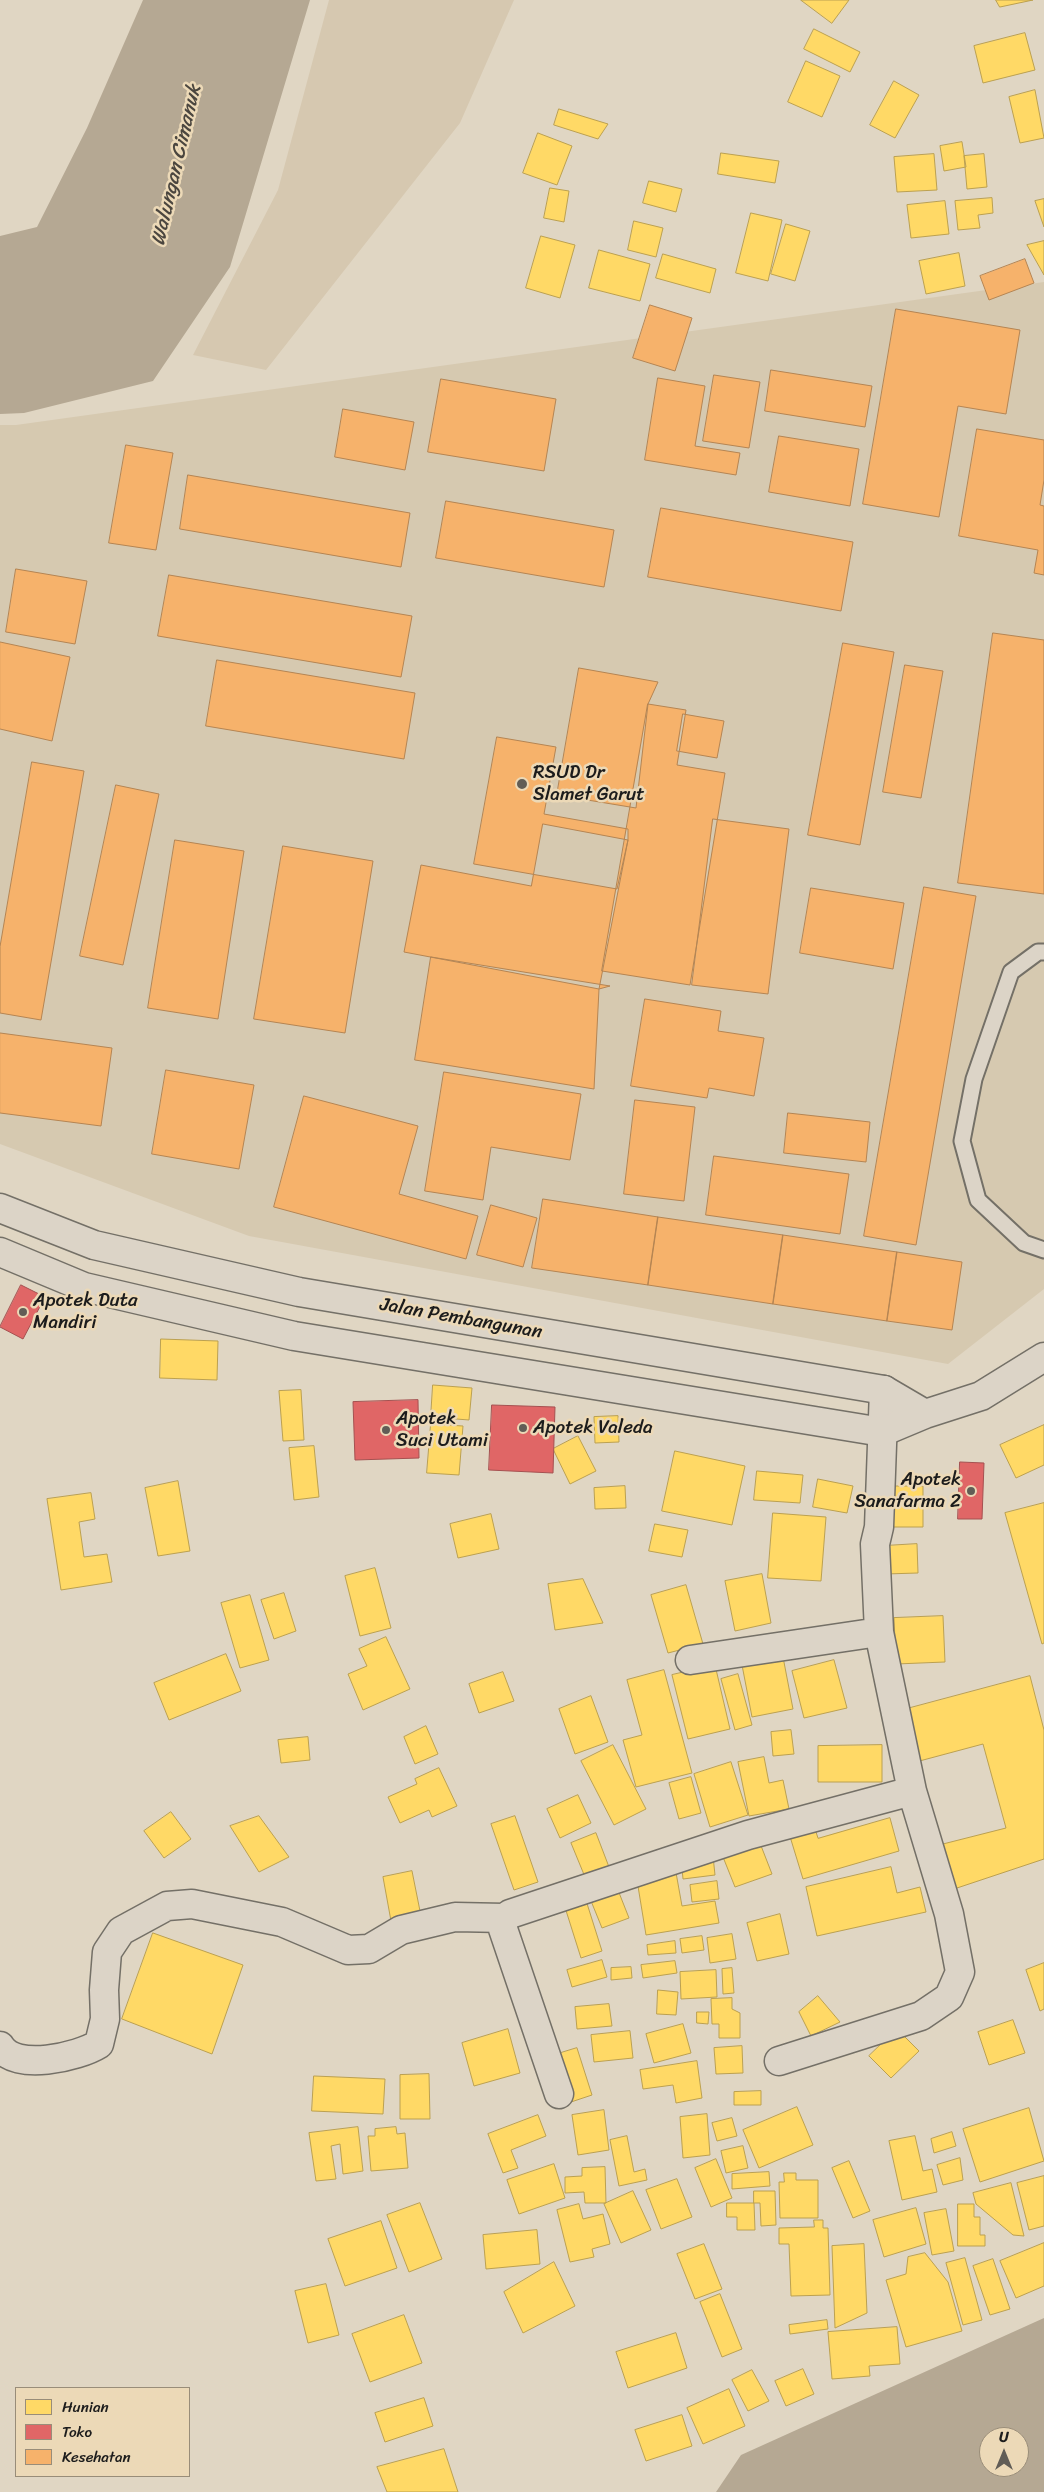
<!DOCTYPE html>
<html>
<head>
<meta charset="utf-8">
<style>
	body { margin:0 }
	#map { position:relative; width:1044px; height:2492px; overflow:hidden; background:#e0d6c3; font-family:Sriracha,sans-serif }
	canvas { display:block }
	.legend { position:absolute; left:15px; top:2387px; width:175px; height:90px; box-sizing:border-box; background:#ecd9b7; border:1px solid #998d79; margin:0; padding:6px 9px; list-style:none; font-size:15px; color:#1c1c1c }
	.legend li { display:flex; align-items:center; gap:10px; height:25px }
	.legend b { width:25px; border:1px solid #998d79 }
	.north { position:absolute; left:979px; top:2427px; width:50px; height:50px; box-sizing:border-box; background:#ecd9b7; border:1px solid #998d79; border-radius:50%; rotate:0deg; font-size:14px; font-weight:700; line-height:20px; text-align:center; color:#1c1c1c }
	.north::after { content:''; display:block; margin:auto; width:18px; height:22px; background:#615d56; clip-path:polygon(50% 0,100% 100%,50% 72%,0 100%) }
</style>
</head>
<body>
<div id="map">
<canvas width="1044" height="2492"></canvas>
<ul class="legend">
<li><b style="height:14px;background:#ffd966"></b>Hunian</li>
<li><b style="height:14px;background:#e06666"></b>Toko</li>
<li><b style="height:14px;background:#f6b26b"></b>Kesehatan</li>
</ul>
<div class="north">U</div>
</div>
<script>
const ctx = document.querySelector('canvas').getContext('2d');
ctx.lineJoin = 'round';
function fillPath(path, color) {
  ctx.fillStyle = color;
  ctx.fill(path, 'evenodd');
}
function stroke(path, color, width, dash) {
  ctx.strokeStyle = color;
  ctx.lineWidth = width;
  ctx.lineCap = dash ? 'butt' : 'round';
  ctx.setLineDash(dash || []);
  ctx.stroke(path);
}
function write(font, color, halo, rows, align = 'center') {
  ctx.font = font + ' Sriracha,sans-serif';
  ctx.lineWidth = 5;
  ctx.setLineDash([]);
  ctx.textBaseline = 'middle';
  ctx.strokeStyle = halo;
  ctx.fillStyle = color;
  for (const [text, x, y, turn = 0] of rows) {
    ctx.save();
    ctx.translate(x, y);
    ctx.rotate((+turn || 0) * Math.PI / 180);
    ctx.textAlign = isNaN(turn) ? turn : align;
    if (halo) ctx.strokeText(text, 0, 0);
    ctx.fillText(text, 0, 0);
    ctx.restore();
  }
}
fillPath(new Path2D(`
	M1044,282V1289L948,1364L249,1236L0,1144V425H16Z`), '#d6c9b0');
fillPath(new Path2D(`
	M329,0H514L460,123L266,370L193,355L278,190Z`), '#d6c8b0');
fillPath(new Path2D(`
	M143,0H310L230,267L153,381L24,413L0,414V236L37,227L87,128Z
	M1044,2318V2492H716L741,2455ZM989,2437H1019V2467H989Z`), '#b5a893');
const homes = new Path2D(`
	M801,0H849L832,23Z
	M996,0H1033L1000,7Z
	M814,29L860,52L850,72L804,49Z
	M1025,33L1035,70L983,83L974,46Z
	M806,61L840,76L822,117L788,102Z
	M894,81L919,95L895,138L870,125Z
	M1035,90L1044,138L1020,143L1009,97Z
	M559,109L608,124L598,139L554,125Z
	M538,133L572,146L557,185L523,173Z
	M962,142L966,167L944,171L940,146Z
	M721,153L779,161L775,183L718,174Z
	M934,154L937,190L897,192L894,157Z
	M984,154L987,187L967,189L964,156Z
	M649,181L682,189L676,212L643,203Z
	M550,188L569,191L564,222L544,218Z
	M992,198L993,213L978,215L980,228L958,230L955,201Z
	M1044,199V227L1035,201Z
	M945,201L949,234L911,238L907,205Z
	M751,213L782,220L768,281L736,273Z
	M634,221L663,228L656,257L628,250Z
	M786,224L810,231L795,281L771,274Z
	M541,236L575,245L560,298L526,288Z
	M1044,241V275L1027,245Z
	M599,250L650,264L640,301L589,288Z
	M959,253L965,286L926,294L919,261Z
	M663,254L716,269L710,293L656,278Z
	M161,1339L218,1341L217,1380L160,1378Z
	M433,1385L472,1388L469,1420L431,1417Z
	M301,1390L304,1440L283,1441L279,1391Z
	M618,1416L619,1442L595,1443L594,1417Z
	M431,1424L463,1426L459,1475L427,1473Z
	M1044,1425V1465L1016,1478L1000,1445Z
	M578,1436L596,1471L570,1484L553,1449Z
	M314,1446L319,1497L294,1500L289,1448Z
	M675,1451L745,1466L732,1525L662,1511Z
	M757,1471L803,1475L800,1503L754,1500Z
	M818,1479L853,1486L847,1513L813,1507Z
	M178,1481L190,1551L158,1556L145,1488Z
	M625,1486L626,1508L595,1509L594,1488Z
	M879,1486H923V1527H879Z
	M91,1493L95,1519L79,1522L84,1557L107,1554L112,1582L61,1590L47,1499Z
	M1044,1503V1643L1042,1644L1005,1513Z
	M773,1513L826,1517L821,1581L768,1578Z
	M491,1514L499,1549L458,1558L450,1524Z
	M655,1524L688,1530L682,1557L649,1551Z
	M917,1544L918,1573L885,1574L884,1546Z
	M375,1568L391,1628L360,1636L345,1576Z
	M762,1574L771,1623L735,1631L725,1581Z
	M583,1579L603,1623L555,1630L548,1584Z
	M686,1585L703,1644L668,1653L651,1595Z
	M284,1593L296,1631L274,1639L261,1600Z
	M250,1595L269,1660L240,1668L221,1603Z
	M943,1616L945,1662L896,1664L894,1618Z
	M386,1637L410,1689L363,1710L348,1674L367,1666L359,1649Z
	M226,1654L241,1691L169,1720L154,1683Z
	M783,1657L793,1709L752,1717L742,1665Z
	M834,1660L847,1708L804,1718L792,1671Z
	M715,1665L730,1729L688,1739L672,1675Z
	M664,1670L692,1773L636,1787L623,1740L642,1735L627,1680Z
	M503,1672L514,1701L479,1713L469,1684Z
	M738,1674L752,1725L735,1730L721,1679Z
	M1030,1676L1044,1730V1859L951,1890L939,1845L1006,1828L983,1744L912,1763L899,1711Z
	M591,1696L608,1742L575,1754L559,1709Z
	M426,1726L438,1754L415,1764L404,1737Z
	M791,1730L794,1754L773,1756L771,1732Z
	M308,1737L310,1760L281,1763L278,1740Z
	M613,1745L646,1809L614,1825L581,1761Z
	M882,1745V1782H818V1746Z
	M764,1757L769,1783L783,1780L789,1809L749,1816L738,1762Z
	M731,1762L748,1815L710,1827L694,1774Z
	M439,1768L457,1806L432,1817L429,1810L400,1823L388,1797L417,1784L415,1779Z
	M691,1777L701,1813L679,1819L669,1783Z
	M578,1795L591,1823L560,1838L547,1809Z
	M171,1812L191,1839L164,1858L144,1831Z
	M259,1816L289,1857L259,1872L230,1826Z
	M515,1816L538,1882L514,1890L491,1824Z
	M890,1818L899,1851L803,1879L788,1830L813,1823L818,1838Z
	M596,1833L609,1867L585,1877L571,1843Z
	M758,1838L772,1874L735,1887L721,1852Z
	M713,1856L715,1875L683,1879L681,1858Z
	M675,1867L682,1906L715,1901L719,1923L646,1935L636,1874Z
	M891,1867L897,1893L920,1887L926,1912L817,1936L806,1887Z
	M412,1871L421,1916L391,1921L383,1877Z
	M717,1881L719,1899L692,1902L690,1885Z
	M616,1885L629,1918L602,1928L589,1896Z
	M584,1894L602,1951L581,1958L563,1901Z
	M780,1914L789,1954L757,1961L747,1923Z
	M153,1933L243,1965L212,2054L122,2019Z
	M732,1934L736,1959L710,1963L707,1938Z
	M702,1936L704,1950L682,1953L680,1939Z
	M675,1941L676,1953L648,1955L647,1945Z
	M602,1960L607,1977L572,1987L567,1970Z
	M675,1961L677,1973L643,1978L641,1965Z
	M1044,1963V2009L1040,2011L1026,1970Z
	M631,1967L632,1978L611,1980V1968Z
	M732,1968L734,1993L723,1994L722,1969Z
	M716,1970L717,1997L681,1999L680,1972Z
	M658,1990L678,1992L676,2015L657,2014Z
	M818,1996L840,2022L811,2036L799,2012Z
	M732,1998V2009L740,2013V2038H719V2024H712L711,1999Z
	M609,2004L612,2026L577,2029L575,2007Z
	M697,2012H709L708,2024L697,2023Z
	M1013,2020L1025,2053L989,2065L978,2032Z
	M683,2024L691,2053L654,2063L646,2034Z
	M508,2029L520,2073L474,2086L462,2043Z
	M897,2029L919,2051L891,2078L869,2056Z
	M630,2031L633,2058L594,2062L591,2035Z
	M742,2046L743,2073L716,2074L714,2048Z
	M577,2048L592,2095L565,2104L551,2056Z
	M697,2061L702,2098L676,2103L673,2085L643,2089L640,2070Z
	M429,2074L430,2119H400V2075Z
	M314,2076L385,2079L383,2114L312,2111Z
	M761,2091V2105H734V2092Z
	M797,2107L813,2145L759,2168L743,2130Z
	M1029,2108L1044,2161L980,2182L963,2129Z
	M604,2110L609,2150L578,2155L572,2115Z
	M707,2114L710,2155L683,2158L680,2117Z
	M538,2115L546,2136L511,2150L518,2168L503,2173L488,2134Z
	M732,2118L737,2136L717,2141L712,2123Z
	M358,2127L363,2171L343,2174L340,2144L331,2146L336,2179L316,2181L309,2133Z
	M396,2127L397,2134L405,2133L408,2168L371,2171L368,2136H375V2129Z
	M952,2132L956,2146L934,2153L931,2139Z
	M627,2136L634,2172L645,2169L647,2180L619,2186L610,2140Z
	M915,2136L923,2171L932,2169L937,2192L902,2200L889,2141Z
	M743,2146L748,2168L726,2173L721,2151Z
	M960,2158L963,2180L943,2185L937,2165Z
	M716,2159L732,2198L711,2207L695,2168Z
	M849,2161L870,2211L853,2218L832,2168Z
	M554,2164L565,2198L519,2214L507,2180Z
	M605,2167L606,2203H585L584,2192L565,2193V2177L582,2176V2168Z
	M769,2172L770,2186L732,2189V2174Z
	M784,2173H796V2180H818V2218H780L779,2182H784Z
	M1044,2176V2226L1029,2230L1017,2183Z
	M677,2179L692,2217L661,2229L646,2190Z
	M1011,2183L1024,2236L1013,2235L976,2204L973,2193Z
	M633,2191L651,2230L621,2243L604,2204Z
	M754,2191H775L776,2225L761,2226L760,2203H754Z
	M420,2203L442,2259L409,2272L387,2215Z
	M727,2203H754L755,2230H737V2217H727Z
	M579,2204L583,2219L603,2214L610,2244L592,2249L594,2257L570,2262L557,2210Z
	M958,2204H974V2217H980V2235H985V2246H958Z
	M916,2208L926,2244L884,2257L873,2220Z
	M946,2209L954,2251L932,2255L924,2213Z
	M814,2220H823V2228H828L830,2295L791,2296L789,2244H779V2228L814,2227Z
	M381,2221L397,2268L345,2286L328,2239Z
	M537,2230L540,2264L486,2269L483,2235Z
	M1044,2243V2286L1016,2298L1000,2261Z
	M704,2244L722,2289L695,2299L677,2254Z
	M864,2244L867,2313L835,2328L832,2246Z
	M925,2253L948,2282L962,2331L906,2347L886,2280L906,2274L908,2257Z
	M965,2258L982,2320L963,2325L946,2263Z
	M993,2259L1010,2309L990,2315L973,2266Z
	M554,2262L575,2306L523,2333L504,2292Z
	M326,2284L339,2335L308,2343L295,2291Z
	M720,2294L742,2349L722,2357L700,2302Z
	M404,2315L422,2363L370,2382L352,2334Z
	M827,2320L828,2329L790,2334L789,2325Z
	M897,2327L900,2364L869,2366L870,2376L832,2379L828,2332Z
	M676,2333L687,2368L628,2388L616,2352Z
	M803,2369L814,2394L786,2406L775,2381Z
	M752,2370L769,2401L748,2411L732,2380Z
	M729,2389L745,2426L703,2444L687,2408Z
	M424,2398L433,2426L385,2442L375,2413Z
	M682,2415L692,2446L646,2461L635,2430Z
	M444,2449L458,2492H387L377,2467Z`);
fillPath(homes, '#ffd966');
stroke(homes, '#bba050', 1);
const shops = new Path2D(`
	M21,1285L45,1297L23,1339L0,1327Z
	M418,1400L419,1458L355,1460L353,1402Z
	M492,1405L555,1407L553,1473L489,1470Z
	M960,1462L984,1463L982,1519H958Z`);
fillPath(shops, '#e06666');
stroke(shops, '#a55050', 1);
const health = new Path2D(`
	M1025,259L1034,283L989,300L980,276Z
	M650,305L692,318L675,371L633,358Z
	M896,309L1020,330L1006,414L958,406L939,517L863,504Z
	M771,370L872,386L865,427L765,411Z
	M714,375L760,382L749,448L703,441Z
	M658,378L705,386L695,446L740,453L736,475L645,460Z
	M441,379L556,399L544,471L428,452Z
	M343,409L414,422L405,470L335,457Z
	M977,429L1044,440V480L1040,505L1044,506V575L1034,573L1038,550L959,536Z
	M779,436L859,449L850,506L769,492Z
	M126,445L173,453L156,550L109,543Z
	M188,475L410,513L401,567L180,529Z
	M446,501L614,530L604,587L436,558Z
	M661,508L853,542L841,611L648,577Z
	M16,569L87,581L75,644L6,632Z
	M169,575L412,616L401,677L158,636Z
	M993,633L1044,640V894L958,883Z
	M0,642L70,657L52,741L0,729Z
	M843,643L894,652L860,845L808,835Z
	M217,660L415,693L404,759L206,726Z
	M905,665L943,671L921,798L883,792Z
	M579,668L658,682L648,704L636,808L557,795Z
	M648,704L686,710L677,765L725,773L690,985L602,971Z
	M683,714L724,721L717,758L677,751Z
	M497,737L556,747L544,814L628,829V840L617,889L474,864Z
	M32,762L84,771L41,1020L0,1013V947Z
	M116,785L159,794L123,965L80,956Z
	M713,819L789,829L768,994L692,985Z
	M543,824L628,840L599,989L404,952L421,865L531,886Z
	M175,840L244,851L218,1019L148,1008Z
	M283,846L373,861L345,1033L254,1019Z
	M924,887L976,896L916,1245L864,1236Z
	M811,888L904,903L893,969L800,953Z
	M431,957L610,986L599,989L594,1089L415,1060Z
	M645,999L721,1011L718,1031L764,1038L754,1096L709,1088L707,1098L631,1086Z
	M0,1033L112,1048L101,1126L0,1113Z
	M166,1070L254,1085L239,1169L152,1154Z
	M444,1072L581,1094L570,1160L491,1147L483,1200L425,1191Z
	M304,1096L418,1126L399,1194L478,1216L466,1259L274,1207Z
	M635,1100L695,1107L684,1201L624,1194Z
	M788,1113L870,1122L866,1162L784,1153Z
	M714,1156L849,1174L840,1234L706,1215Z
	M543,1199L658,1217L648,1285L532,1268Z
	M491,1205L537,1218L523,1267L477,1255Z
	M658,1217L783,1235L773,1304L648,1285Z
	M783,1235L897,1252L887,1321L773,1304Z
	M897,1252L962,1262L952,1330L887,1321Z`);
fillPath(health, '#f6b26b');
stroke(health, '#b58553', 1);
const lane = new Path2D(`
	M1044,952H1038L1011,972L974,1079L962,1141L978,1200L1024,1243L1044,1250`);
const street = new Path2D(`
	M690,1660L879,1632
	M0,2046C15,2072 78,2057 99,2044L105,2019L104,1990L107,1952L121,1931L167,1906L192,1904L282,1922L348,1950L369,1949L401,1930L455,1917L505,1918
	M779,2061L921,2016L949,1997L960,1972L949,1914L912,1791L879,1632L875,1544L879,1527L884,1390
	M559,2094L502,1926L505,1918L510,1914L748,1835L912,1791`);
const secondary = new Path2D(`
	M0,1208L94,1245L299,1292L884,1390L925,1414
	M0,1252L84,1287L294,1336L882,1432L925,1414L981,1396L1044,1357`);
stroke(lane, '#747067', 19);
stroke(street, '#747067', 31);
stroke(secondary, '#747067', 31);
stroke(lane, '#dcd4c7', 15);
stroke(street, '#dcd4c7', 28);
stroke(secondary, '#dcd4c7', 28);
for (const [x, y, r, color] of [
	[522,784,6,"#615d56"],
	[23,1312,5,"#615d56"],
	[523,1428,5,"#615d56"],
	[386,1430,5,"#615d56"],
	[971,1491,5,"#615d56"]
]) {
  const dot = new Path2D();
  dot.arc(x, y, r, 0, 2 * Math.PI);
  ctx.fillStyle = color;
  ctx.fill(dot);
  stroke(dot, '#ecd9b7', 2);
}
write('19px', '#1c1c1c', '#ecd9b7', [
	["RSUD Dr",533,773],
	["Slamet Garut",533,795],
	["Apotek Duta",33,1301],
	["Mandiri",33,1323],
	["Apotek",396,1419],
	["Suci Utami",396,1441],
	["Apotek Valeda",533,1428],
	["Apotek",961,1480,"right"],
	["Sanafarma 2",961,1502,"right"]
], 'left');
write('19px', '#1c1c1c', '#ecd9b7', [
	["Jalan Pembangunan",461,1319,10]
]);
write('italic 20px', '#4b463f', '#ecd9b7', [
	["Walungan Cimanuk",177,165,-77]
]);
</script>
</body>
</html>
